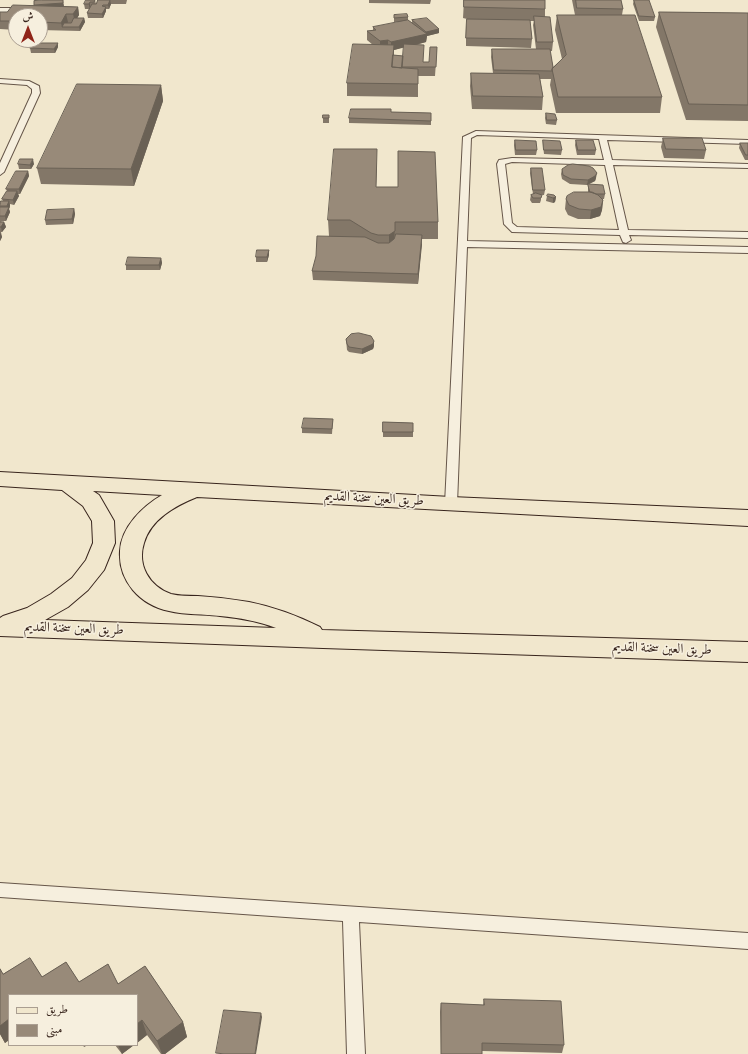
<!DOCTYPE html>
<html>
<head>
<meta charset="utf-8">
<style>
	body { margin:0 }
	#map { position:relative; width:748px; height:1054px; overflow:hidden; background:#f1e7cd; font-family:"Libre Bodoni",Amiri,serif }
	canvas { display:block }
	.legend { position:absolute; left:8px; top:994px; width:130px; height:52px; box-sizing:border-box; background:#f6efde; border:1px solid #aa9e91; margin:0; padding:5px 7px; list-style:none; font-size:12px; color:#38251d }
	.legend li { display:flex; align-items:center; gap:8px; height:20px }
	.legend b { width:20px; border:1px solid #aa9e91 }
	.north { position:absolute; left:8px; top:8px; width:40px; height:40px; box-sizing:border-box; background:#f6efde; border:1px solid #aa9e91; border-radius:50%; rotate:0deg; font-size:11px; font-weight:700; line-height:16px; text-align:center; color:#38251d }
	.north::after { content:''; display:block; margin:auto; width:14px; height:18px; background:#8f2418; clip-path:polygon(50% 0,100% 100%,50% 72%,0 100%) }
</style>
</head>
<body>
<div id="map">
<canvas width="748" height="1054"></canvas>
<ul class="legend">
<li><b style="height:5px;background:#f1e7cd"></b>طريق</li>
<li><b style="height:11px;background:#988a79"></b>مبنى</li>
</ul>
<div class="north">ش</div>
</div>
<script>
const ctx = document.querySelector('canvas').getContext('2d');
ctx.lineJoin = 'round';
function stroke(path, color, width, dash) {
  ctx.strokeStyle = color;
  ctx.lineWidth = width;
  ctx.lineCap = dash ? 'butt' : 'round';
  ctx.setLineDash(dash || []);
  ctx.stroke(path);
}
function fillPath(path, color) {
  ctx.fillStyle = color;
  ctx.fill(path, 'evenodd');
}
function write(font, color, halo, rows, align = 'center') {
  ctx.font = font + ' "Libre Bodoni",Amiri,serif';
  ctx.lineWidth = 3;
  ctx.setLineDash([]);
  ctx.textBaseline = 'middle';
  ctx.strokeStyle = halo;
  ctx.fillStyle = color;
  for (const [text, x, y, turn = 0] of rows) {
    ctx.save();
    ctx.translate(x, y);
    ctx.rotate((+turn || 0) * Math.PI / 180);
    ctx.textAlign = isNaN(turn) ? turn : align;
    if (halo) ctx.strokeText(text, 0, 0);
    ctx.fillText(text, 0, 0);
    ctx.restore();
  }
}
const lane = new Path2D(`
	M0,8H24L27,10L24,12H0Z
	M0,79L29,81L39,86L40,93L4,172L0,175V163L32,93V89L27,85L0,83Z
	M476,131L748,140V144L607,140L612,160L748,164V168L613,165L628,230L748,232V238L629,235L631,240L626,243L623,242L620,235L512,232L504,224L497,164L499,160L512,158L604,160L599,139L477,135L471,138L467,241L748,247V253L467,247L457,504L455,507H447L445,504L463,137ZM512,162L605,165L619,230L517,227L512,223L505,164Z
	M0,883L748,933V949L359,922L365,1054H347L343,921L0,897Z`);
const primary = new Path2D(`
	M0,472L451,497L748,510V526L197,497C175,506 151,519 144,543C137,565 149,586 171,594C179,596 189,596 198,596C215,597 232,599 249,602C274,607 298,616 320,627L322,630L748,642V662L323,648L0,636V618L3,616L27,608L51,594L72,578L86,560L93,543L92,521L83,506L62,490L0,486ZM93,491L162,495C143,506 121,527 120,551C118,581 140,605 169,611C185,615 204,614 220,616C240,618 258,621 276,628L45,620L68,607L88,590L104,570L115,543L114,521L99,495Z`);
stroke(lane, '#665649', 2);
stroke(primary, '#38251d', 2);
fillPath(lane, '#f6efde');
fillPath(primary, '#f1e7cd');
fillPath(new Path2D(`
	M63,0L64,6L78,7L79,15L77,18H84L85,22L80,31L40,30V16H16V30L0,29V12H7L34,5Z
	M95,0L96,4L98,0H127L126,4H111L109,9H106V11L103,18H88L87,13L91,6L89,9H85L84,4Z
	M369,0H431L430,4L369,3Z
	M464,0L545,9V17L553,42L552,51H550L553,67L562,59L555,30L557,15H575L572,0H621L623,9L622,15L662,97L660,113H556L550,85L551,79H540L543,97L542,110L472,109L470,86L471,73H493L491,57L492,49H536L533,25L534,21H530L532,39L531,48L466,46V27L467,19L463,18Z
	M634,0L655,17L654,21H639L633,4Z
	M659,12L748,13V121L686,120L656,27Z
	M394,15L408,17V20L412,23V20L439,29V33L427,36L426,42L416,45L423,62H429L437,47L435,76H418V97L347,96V83L373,45L367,40V31L373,30V27L401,22H394ZM404,47L403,56L394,55V50Z
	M58,47L55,53H31L30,48Z
	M161,85L163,101L134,186L41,184L37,168Z
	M391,112L431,113V125L349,123V118Z
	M546,113L557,120L556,125L546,124L545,118Z
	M329,115V123H323V118Z
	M663,138L706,150L704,159L664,158L661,147Z
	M515,140L537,150L536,155H515L514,145Z
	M543,140L562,150L561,155L544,154L543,145Z
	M576,140L596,150L595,155H577L575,145Z
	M740,143H748V160H745L739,148Z
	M398,151L438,222V239H422L418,284L313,280L312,271L329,236L328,220L377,166L376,187H398Z
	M18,164H34L31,169H19Z
	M531,168L545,190L544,195H541V200L540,203H532L530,200L531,195L533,194L530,173Z
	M562,169L596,178L595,181L587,185L570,184L562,179L561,174Z
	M28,171L29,176L20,194H18L19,196L14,205L10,204V206L9,209L10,212L6,221H0V203L3,201L2,199L7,191L6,189Z
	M588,184L605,194L604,199H602L603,200L602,210L600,216L590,219H578L568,215L565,209L566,199L588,192Z
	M547,196L556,197L555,202L553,203L546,201Z
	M74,209L75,214L73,224L46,225L45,220Z
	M0,221L4,222L6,227L2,232H1L2,237L0,241Z
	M269,250V255L267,262H256V257Z
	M161,258L162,263L160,270H126V265Z
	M346,339L374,346L373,349L362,354L349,352L347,350Z
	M333,419L332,434L302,433V428Z
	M383,422L413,423V437H383Z
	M30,958L42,977L66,962L79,982L108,964L118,984L145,966L183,1022L187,1037L165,1054H161L147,1035L137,1043V995H9V1040L5,1043L0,1034V968L3,974Z
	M484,999L564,1045L562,1053L482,1051V1054H441L440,1012L441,1003L483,1005Z
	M115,1045H134L122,1054Z`), '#837768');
fillPath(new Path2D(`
	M110,0L111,4L109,9L108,5Z
	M90,2V6L89,9V4Z
	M63,3L64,7L34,5Z
	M78,7L79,15L75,22L73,14Z
	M106,7V11L103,18L102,14Z
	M66,14L68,22L65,27H62L61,23Z
	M84,18L85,22L80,31L79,27Z
	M439,29V33L427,36L426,42L394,50V57L391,50V42L425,34L426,32Z
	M388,40V48L380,50V41Z
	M58,43V47L55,53L54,49Z
	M161,85L163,101L134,186L131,169Z
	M33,159L34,164L31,169L30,165Z
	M28,171L29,176L20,194L19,189Z
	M597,173L596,178L595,181L587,185L588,180Z
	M17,191L19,196L14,205L13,200Z
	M556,197L555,202L553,203V198Z
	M603,200L602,210L600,216L590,219L591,210Z
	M9,201L10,206L9,209L10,212L6,221L5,216L8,210L7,206Z
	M74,209L75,214L73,224L72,219Z
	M4,222L6,227L2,232L1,227Z
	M395,222L394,249L389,253V235Z
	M0,232L2,237L0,241Z
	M422,235V245L418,284V274Z
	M269,250V255L267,262V257Z
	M161,258L162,263L160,270L159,265Z
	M374,341V346L373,349L362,354V349Z
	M261,1013L262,1017L256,1054H255Z
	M9,1019V1040L5,1043L0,1034V1026Z
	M142,1020L147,1035L137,1043V1024Z
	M183,1022L187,1037L165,1054H162L157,1041Z
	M83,1045H88L84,1047Z
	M118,1045H134L122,1054Z`), '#6a6155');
const building = new Path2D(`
	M42,0H63V3L34,5V1Z
	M86,0H95L94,2H90L89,4H84Z
	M98,0H110L108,5H103L102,6L106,7L102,14L87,13L92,4H96Z
	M464,0H545V9L464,7Z
	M576,0H621L623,9L577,8Z
	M634,0H649L655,17L639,16Z
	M13,5L78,7L73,14H66L61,23L40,22V16H16V21H0V12H7Z
	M659,12L748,13V105L689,104Z
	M407,14L408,17L394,18V15Z
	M557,15H635L662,97H558L552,69L566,55Z
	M534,16L550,17L553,42H537Z
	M74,18H84L79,27H62L64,23H71Z
	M427,18L439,29L426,32L412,20Z
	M467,19L530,20L532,39L466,38Z
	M408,20L427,34L391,42L388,40L380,41L367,31L376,30L373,27Z
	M34,43H58L54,49L30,48Z
	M353,44L394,45L392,67L418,69V84L347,83Z
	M404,44L424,45L423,62H429L430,47H437L436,67H402Z
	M492,49H550L553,67L552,69V71L494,70Z
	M393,55L403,56L402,68L392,67Z
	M471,73L539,74L543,97L473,96Z
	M77,84L161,85L131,169L37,168Z
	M351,109H391V112L431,113V121L349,118Z
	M546,113L555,114L557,120H547Z
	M323,115H329V118H323Z
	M663,138H702L706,150L666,149Z
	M515,140L536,141L537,150H516Z
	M543,140L560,141L562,150H544Z
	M576,140H593L596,150H578Z
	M740,143H748V155H746Z
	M334,149H377L376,187H398V151L435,152L438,222H395V231L389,235H378L371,233L350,220H328Z
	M20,159H33L30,165L18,164Z
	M573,164L589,166L593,168L597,173L595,176L588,180L571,179L563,175L562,169L568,165Z
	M531,168H542L545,190H533Z
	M16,171H28L19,189H6Z
	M588,184L603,185L605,194H596L590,192Z
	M7,191H17L13,200L2,199Z
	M574,192H592L598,195L603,200L601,207L591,210L579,209L569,205L566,199L567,196Z
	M536,193L542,195L541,198H533L531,195Z
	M548,194L554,195L556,197L553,198L547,196Z
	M1,201H9L7,206H0Z
	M0,207H9L5,216H0Z
	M74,209L72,219L45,220L47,210Z
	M0,222H4L1,227H0Z
	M396,234L422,235L418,274L312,271L316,256L317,236L365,237L378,243H389L394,239Z
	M257,250H269L267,257H256Z
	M128,257L161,258L159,265H126Z
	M359,333L371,336L374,341L373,344L362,349L349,347L347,344L346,339L351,334Z
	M304,418L333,419L332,429L302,428Z
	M383,422L413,423V432H383Z
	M30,958L42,977L66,962L79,982L108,964L118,984L145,966L183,1022L157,1041L142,1020L137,1024V995H9V1019L0,1026V969L3,974Z
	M484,999L561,1001L564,1045L482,1043V1054H441V1003L484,1005Z
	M224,1010L261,1013L255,1054H225L216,1053Z`);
fillPath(building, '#988a79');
stroke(building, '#6a6155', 1);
write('14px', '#38251d', '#f6efde', [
	["طريق العين سخنة القديم",374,499,3],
	["طريق العين سخنة القديم",74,629,2],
	["طريق العين سخنة القديم",662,649,2]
]);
</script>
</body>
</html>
